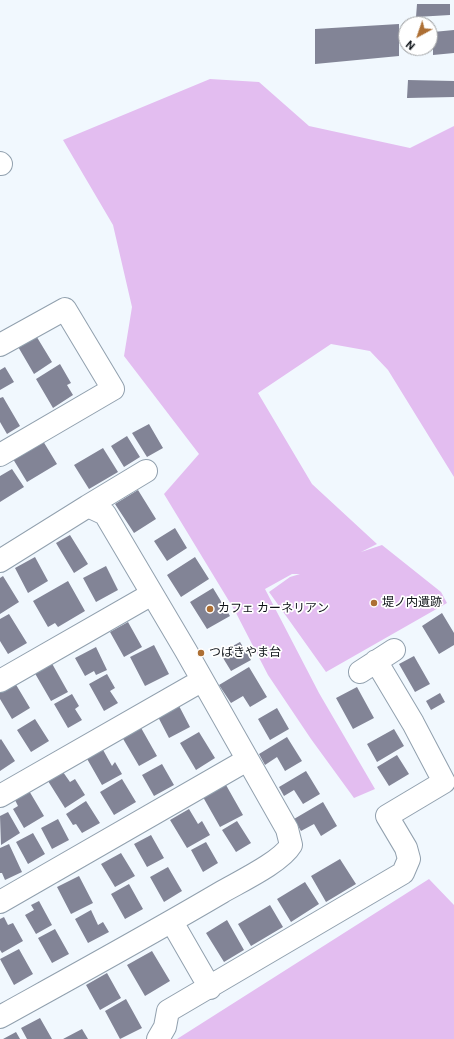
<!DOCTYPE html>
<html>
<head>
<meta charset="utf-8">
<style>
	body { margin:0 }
	#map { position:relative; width:454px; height:1039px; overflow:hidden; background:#f1f8fe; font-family:Roboto,sans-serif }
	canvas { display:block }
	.north { position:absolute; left:398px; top:16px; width:40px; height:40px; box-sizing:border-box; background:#fff; border:1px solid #9fa1a3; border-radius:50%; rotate:220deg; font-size:11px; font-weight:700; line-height:16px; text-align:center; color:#0f1419 }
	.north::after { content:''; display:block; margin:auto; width:14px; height:18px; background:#ad6f34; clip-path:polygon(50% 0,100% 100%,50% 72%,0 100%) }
</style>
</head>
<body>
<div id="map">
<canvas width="454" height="1039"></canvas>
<div class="north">N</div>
</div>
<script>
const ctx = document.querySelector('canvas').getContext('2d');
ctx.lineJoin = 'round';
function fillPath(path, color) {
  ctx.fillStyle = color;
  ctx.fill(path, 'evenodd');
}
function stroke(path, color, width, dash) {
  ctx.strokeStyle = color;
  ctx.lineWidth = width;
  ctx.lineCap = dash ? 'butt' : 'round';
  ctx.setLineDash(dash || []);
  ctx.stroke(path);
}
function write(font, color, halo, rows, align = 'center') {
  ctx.font = font + ' Roboto,"Noto Sans JP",sans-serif';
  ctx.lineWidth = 3.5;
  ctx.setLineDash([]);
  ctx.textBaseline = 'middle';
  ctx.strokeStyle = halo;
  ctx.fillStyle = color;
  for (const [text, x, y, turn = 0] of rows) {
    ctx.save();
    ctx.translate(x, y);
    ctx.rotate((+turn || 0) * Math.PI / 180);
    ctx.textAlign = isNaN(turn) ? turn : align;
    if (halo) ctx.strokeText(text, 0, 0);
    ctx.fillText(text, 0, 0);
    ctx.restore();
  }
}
fillPath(new Path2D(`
	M210,79L259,82L309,126L410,148L454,126V477L388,370L370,351L331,344L258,393L312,484L377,544L361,552L382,545L441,592L447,603L326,672L269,592L290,577L300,574H292L265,589L319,693L375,789L354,798L311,739L268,675L235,611L164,494L199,454L124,356L132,307L113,225L63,140Z
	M429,879L454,905V1039H177Z`), '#e3bdf0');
fillPath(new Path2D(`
	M417,4H450V15L416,17Z
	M399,24V56L315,64V29Z
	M454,30V53L433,55V32Z
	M408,80L454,81V97L407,98Z
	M35,334L52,362L34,374L17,345Z
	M60,364L71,383L67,385L73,395L53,408L36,379Z
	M5,367L14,382L0,390V370Z
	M3,397L20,426L7,434L0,422V398Z
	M149,424L163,448L147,457L132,433Z
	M127,436L140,457L124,467L111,446Z
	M43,441L57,464L27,482L13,459Z
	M103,448L118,472L89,489L74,465Z
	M12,469L24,487L0,502V476Z
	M138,490L156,519L134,533L115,504Z
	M175,528L187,548L167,561L154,541Z
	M70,535L88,564L74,573L56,543Z
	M35,557L48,581L28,593L15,568Z
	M195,557L209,579L181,597L167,575Z
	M106,566L118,590L96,602L83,578Z
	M3,576L19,602L0,614V578Z
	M68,581L85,611L58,627L55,623L48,627L33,601Z
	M213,588L230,616L207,629L190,602Z
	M442,613L454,633V645L439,654L422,626Z
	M9,614L27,643L8,654L0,641V619Z
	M128,622L142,647L124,657L110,632Z
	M240,642L251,660L231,671L220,653Z
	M154,645L169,674L145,686L130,657Z
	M96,647L107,670L96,675L94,671L85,676L75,658Z
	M414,656L430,684L415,692L399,664Z
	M50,660L68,692L51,701L33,670Z
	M249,667L267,697L250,707L243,696L231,703L219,685Z
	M107,674L115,688L110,691L118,703L104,711L89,684Z
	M15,683L30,708L12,719L0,699V691Z
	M357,687L374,718L353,729L336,698Z
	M440,693L445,702L431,710L426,701Z
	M72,694L79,706L75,709L82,720L68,728L54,704Z
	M177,702L190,727L169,738L156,713Z
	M277,708L289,729L270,740L258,719Z
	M35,719L49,741L31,752L17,730Z
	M140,726L157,756L139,766L122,737Z
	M394,729L404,746L377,762L367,744Z
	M199,732L215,758L196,770L180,743Z
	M287,737L302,761L285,771L277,757L265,765L259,754Z
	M1,739L15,761L0,771V740Z
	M102,748L112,766L115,762L122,774L102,785L86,757Z
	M397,755L409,774L389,786L377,767Z
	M162,764L174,785L154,796L142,775Z
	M306,771L320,794L303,804L294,790L284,796L279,787Z
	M63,772L70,782L75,779L85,795L65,808L48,781Z
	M122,779L136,802L114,815L100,792Z
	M226,785L243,815L220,827L203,797Z
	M28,789L44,816L24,828L13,809L18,806L14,798Z
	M86,801L100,823L82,833L76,824L73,825L66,814Z
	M323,802L337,826L321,836L314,824L301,831L294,819Z
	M189,809L198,824L202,821L210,835L187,848L170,820Z
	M8,812L20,833L1,845L0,816Z
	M58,819L69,840L52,849L41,828Z
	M237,821L251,843L236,852L222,830Z
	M33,833L45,854L28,864L16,842Z
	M151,835L164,858L147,867L134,844Z
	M206,842L218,863L203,872L191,850Z
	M9,844L22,872L5,880L2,873H0V848Z
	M121,853L135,876L115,887L101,864Z
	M340,859L356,884L326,902L311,876Z
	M168,867L182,891L164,902L150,877Z
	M79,876L93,903L71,914L57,887Z
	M305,882L319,904L291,922L277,899Z
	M129,884L143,909L125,919L111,894Z
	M39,901L52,925L36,934L25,915L34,910L31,905Z
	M270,905L283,927L251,946L238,924Z
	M91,910L98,925L103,922L109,932L88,943L75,919Z
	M4,917L8,925L13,923L23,941L2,953L0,950V919Z
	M227,920L244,950L224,962L206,933Z
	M55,929L69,954L52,963L38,938Z
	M19,949L33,974L14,985L0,959Z
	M152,951L170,981L145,996L127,965Z
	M107,973L121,998L100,1010L86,985Z
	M126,999L142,1028L120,1039L105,1011Z
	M40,1018L52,1039H27L21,1028Z
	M82,1029L88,1039H63Z
	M16,1032L20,1039H3Z`), '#828496');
const minor = new Path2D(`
	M0,163L1,164
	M0,345L65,309L113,389L0,455
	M88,506L146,471
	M0,561L88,506L105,514L186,651L287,829L291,845C281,862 241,881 222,892C149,935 74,976 0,1017
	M360,672L394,650
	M0,681L152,594
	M0,796L201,681
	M0,902L247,760
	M172,922L210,988
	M158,1039L165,1027L168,1011L403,873L409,859L406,848L387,816L444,782L413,723L376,661`);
stroke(minor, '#91a0ae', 24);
stroke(minor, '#fff', 22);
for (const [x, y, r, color] of [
	[374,603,4,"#ad6f34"],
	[210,609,4,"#ad6f34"],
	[201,653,4,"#ad6f34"]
]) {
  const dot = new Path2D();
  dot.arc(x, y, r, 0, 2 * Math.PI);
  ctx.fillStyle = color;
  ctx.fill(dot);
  stroke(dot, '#fff', 1.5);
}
write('12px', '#0f1419', '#fff', [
	["堤ノ内遺跡",382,603],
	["カフェ カーネリアン",218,609],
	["つばきやま台",209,653]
], 'left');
</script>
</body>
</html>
